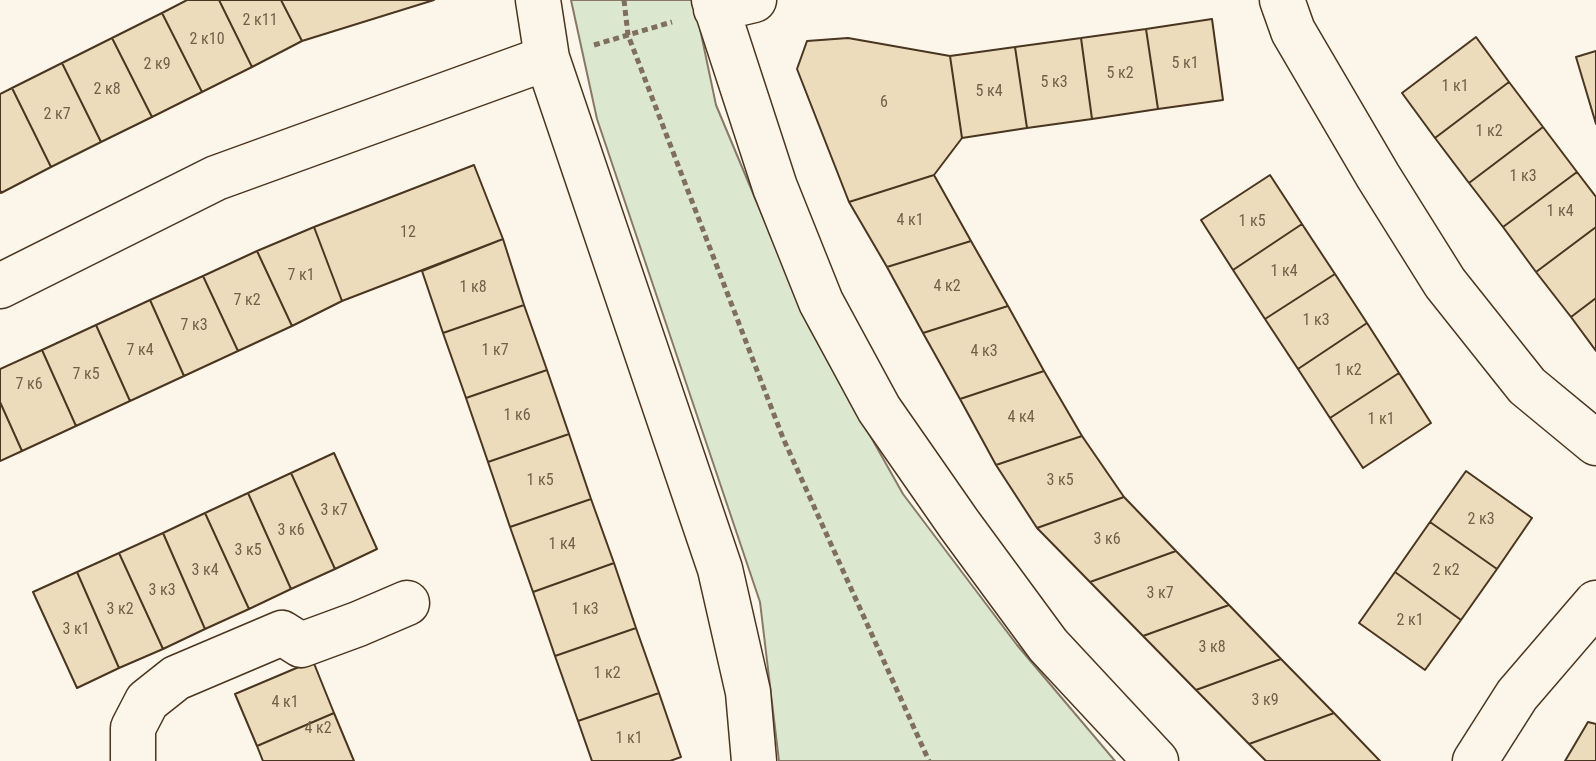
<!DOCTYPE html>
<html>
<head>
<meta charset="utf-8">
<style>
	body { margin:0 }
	canvas { display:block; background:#fbf6e9 }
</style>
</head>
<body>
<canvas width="1596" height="761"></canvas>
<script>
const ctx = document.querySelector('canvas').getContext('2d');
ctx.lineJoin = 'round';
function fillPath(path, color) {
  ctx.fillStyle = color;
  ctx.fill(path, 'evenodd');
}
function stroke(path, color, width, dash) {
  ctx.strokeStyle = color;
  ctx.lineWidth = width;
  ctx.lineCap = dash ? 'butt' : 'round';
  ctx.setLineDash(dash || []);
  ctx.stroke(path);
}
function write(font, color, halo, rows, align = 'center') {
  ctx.font = font + ' "Roboto Condensed",sans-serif';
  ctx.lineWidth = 6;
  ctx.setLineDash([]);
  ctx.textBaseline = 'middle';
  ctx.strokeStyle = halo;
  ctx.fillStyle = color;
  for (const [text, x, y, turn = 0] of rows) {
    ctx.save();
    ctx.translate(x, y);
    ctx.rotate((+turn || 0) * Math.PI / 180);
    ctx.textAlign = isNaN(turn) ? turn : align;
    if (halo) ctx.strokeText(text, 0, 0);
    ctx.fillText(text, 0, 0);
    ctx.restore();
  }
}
const green = new Path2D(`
	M571,0H694L716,105L809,327L903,494L1017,645L1115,761H779L760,602L597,119Z`);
fillPath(green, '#dce7d0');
stroke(green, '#887966', 2);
const building = new Path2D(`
	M187,0H219L252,67L202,92L162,13Z
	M219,0H281L302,41L252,67Z
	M281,0H434L302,41Z
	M162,13L202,92L152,117L112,38Z
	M1212,19L1223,100L1158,109L1146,29Z
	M1146,29L1158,109L1092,119L1081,38Z
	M1476,37L1509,82L1435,138L1402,93Z
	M112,38L152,117L101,142L62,63Z
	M848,38L950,56L962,138L934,175L849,202L797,69L807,41Z
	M1081,38L1092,119L1027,128L1015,47Z
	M1015,47L1027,128L962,138L950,56Z
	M1596,51V124L1576,57Z
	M62,63L101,142L51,167L12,88Z
	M1509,82L1543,127L1469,183L1435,138Z
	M12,88L51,167L1,193L0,190V94Z
	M1543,127L1577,172L1503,227L1469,183Z
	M474,165L503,239L342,301L314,227Z
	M1577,172L1596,197V227L1536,272L1503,227Z
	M934,175L971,241L887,267L849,202Z
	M1270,175L1302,224L1233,270L1201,220Z
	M1302,224L1335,274L1265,319L1233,270Z
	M314,227L342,301L292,326L257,251Z
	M1596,227V298L1571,317L1536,272Z
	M503,239L524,305L443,333L422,271Z
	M971,241L1008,306L923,333L887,267Z
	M257,251L292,326L238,351L203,276Z
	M1335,274L1367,323L1298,369L1265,319Z
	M203,276L238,351L184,376L150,300Z
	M1596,298V351L1571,317Z
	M150,300L184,376L130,401L96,325Z
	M524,305L547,370L466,398L443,333Z
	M1008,306L1044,371L960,399L923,333Z
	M1367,323L1399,373L1330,418L1298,369Z
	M96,325L130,401L76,426L42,350Z
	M42,350L76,426L22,451L0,402V369Z
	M547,370L569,434L488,462L466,398Z
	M1044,371L1082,436L996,465L960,399Z
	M1399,373L1431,423L1363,468L1330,418Z
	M0,402L22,451L0,461Z
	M569,434L591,499L510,527L488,462Z
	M1082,436L1124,497L1037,528L996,465Z
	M334,453L377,549L335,569L291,473Z
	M1466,471L1532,518L1497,569L1430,522Z
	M291,473L335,569L291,589L248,493Z
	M248,493L291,589L249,609L205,513Z
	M1124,497L1176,551L1090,582L1037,528Z
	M591,499L614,563L533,592L510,527Z
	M205,513L249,609L205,629L163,533Z
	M1430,522L1497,569L1461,620L1395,572Z
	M163,533L205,629L163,649L119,553Z
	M1176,551L1229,605L1143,636L1090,582Z
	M119,553L163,649L119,668L77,572Z
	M614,563L636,628L555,656L533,592Z
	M77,572L119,668L77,688L33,592Z
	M1395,572L1461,620L1425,670L1359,623Z
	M1229,605L1281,659L1196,690L1143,636Z
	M636,628L659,693L578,721L555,656Z
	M1281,659L1334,713L1249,744L1196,690Z
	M313,661L334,713L257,746L235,694Z
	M659,693L681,757L670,761H592L578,721Z
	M334,713L354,761H263L257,746Z
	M1334,713L1380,761H1266L1249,744Z
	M1588,722L1596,724V761H1565Z`);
fillPath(building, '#ecdcbc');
stroke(building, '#4a3520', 2);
const minor = new Path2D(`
	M538,0L547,58L720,569L748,692L754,761
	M714,0L775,187L821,302L879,409L959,524L1048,645L1156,761
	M1282,0L1293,31L1378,176L1445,283L1527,386L1596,443
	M716,9L754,0
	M0,286L216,178L547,58
	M133,761V728L147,701L176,678L282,633L301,645L358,624L407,603
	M1475,761L1517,695L1596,603`);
stroke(minor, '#4a3520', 47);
stroke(new Path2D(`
	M624,0L628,35L783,438L929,761
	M594,45L672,22`), '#7f6f5c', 5, [6, 4]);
stroke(minor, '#fbf6e9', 44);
write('16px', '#725f47', null, [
	["2 к11",260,21],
	["2 к10",207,40],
	["5 к1",1185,64],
	["2 к9",157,65],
	["5 к2",1120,74],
	["5 к3",1054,83],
	["1 к1",1455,87],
	["2 к8",107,90],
	["5 к4",989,92],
	["6",884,103],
	["2 к7",57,115],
	["1 к2",1489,132],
	["1 к3",1523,177],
	["1 к4",1560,212],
	["4 к1",910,221],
	["1 к5",1252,222],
	["12",408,233],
	["1 к4",1284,272],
	["7 к1",301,276],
	["4 к2",947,287],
	["1 к8",473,288],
	["7 к2",247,301],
	["1 к3",1316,321],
	["7 к3",194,326],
	["7 к4",140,351],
	["1 к7",495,351],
	["4 к3",984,352],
	["1 к2",1348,371],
	["7 к5",86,375],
	["7 к6",29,385],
	["1 к6",517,416],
	["4 к4",1021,418],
	["1 к1",1381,420],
	["1 к5",540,481],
	["3 к5",1060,481],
	["3 к7",334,511],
	["2 к3",1481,520],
	["3 к6",291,531],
	["3 к6",1107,540],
	["1 к4",562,545],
	["3 к5",248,551],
	["3 к4",205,571],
	["2 к2",1446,571],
	["3 к3",162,591],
	["3 к7",1160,594],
	["3 к2",120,610],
	["1 к3",585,610],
	["2 к1",1410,621],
	["3 к1",76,630],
	["3 к8",1212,648],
	["1 к2",607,674],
	["3 к9",1265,701],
	["4 к1",285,703],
	["4 к2",318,729],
	["1 к1",629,739]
]);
</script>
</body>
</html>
